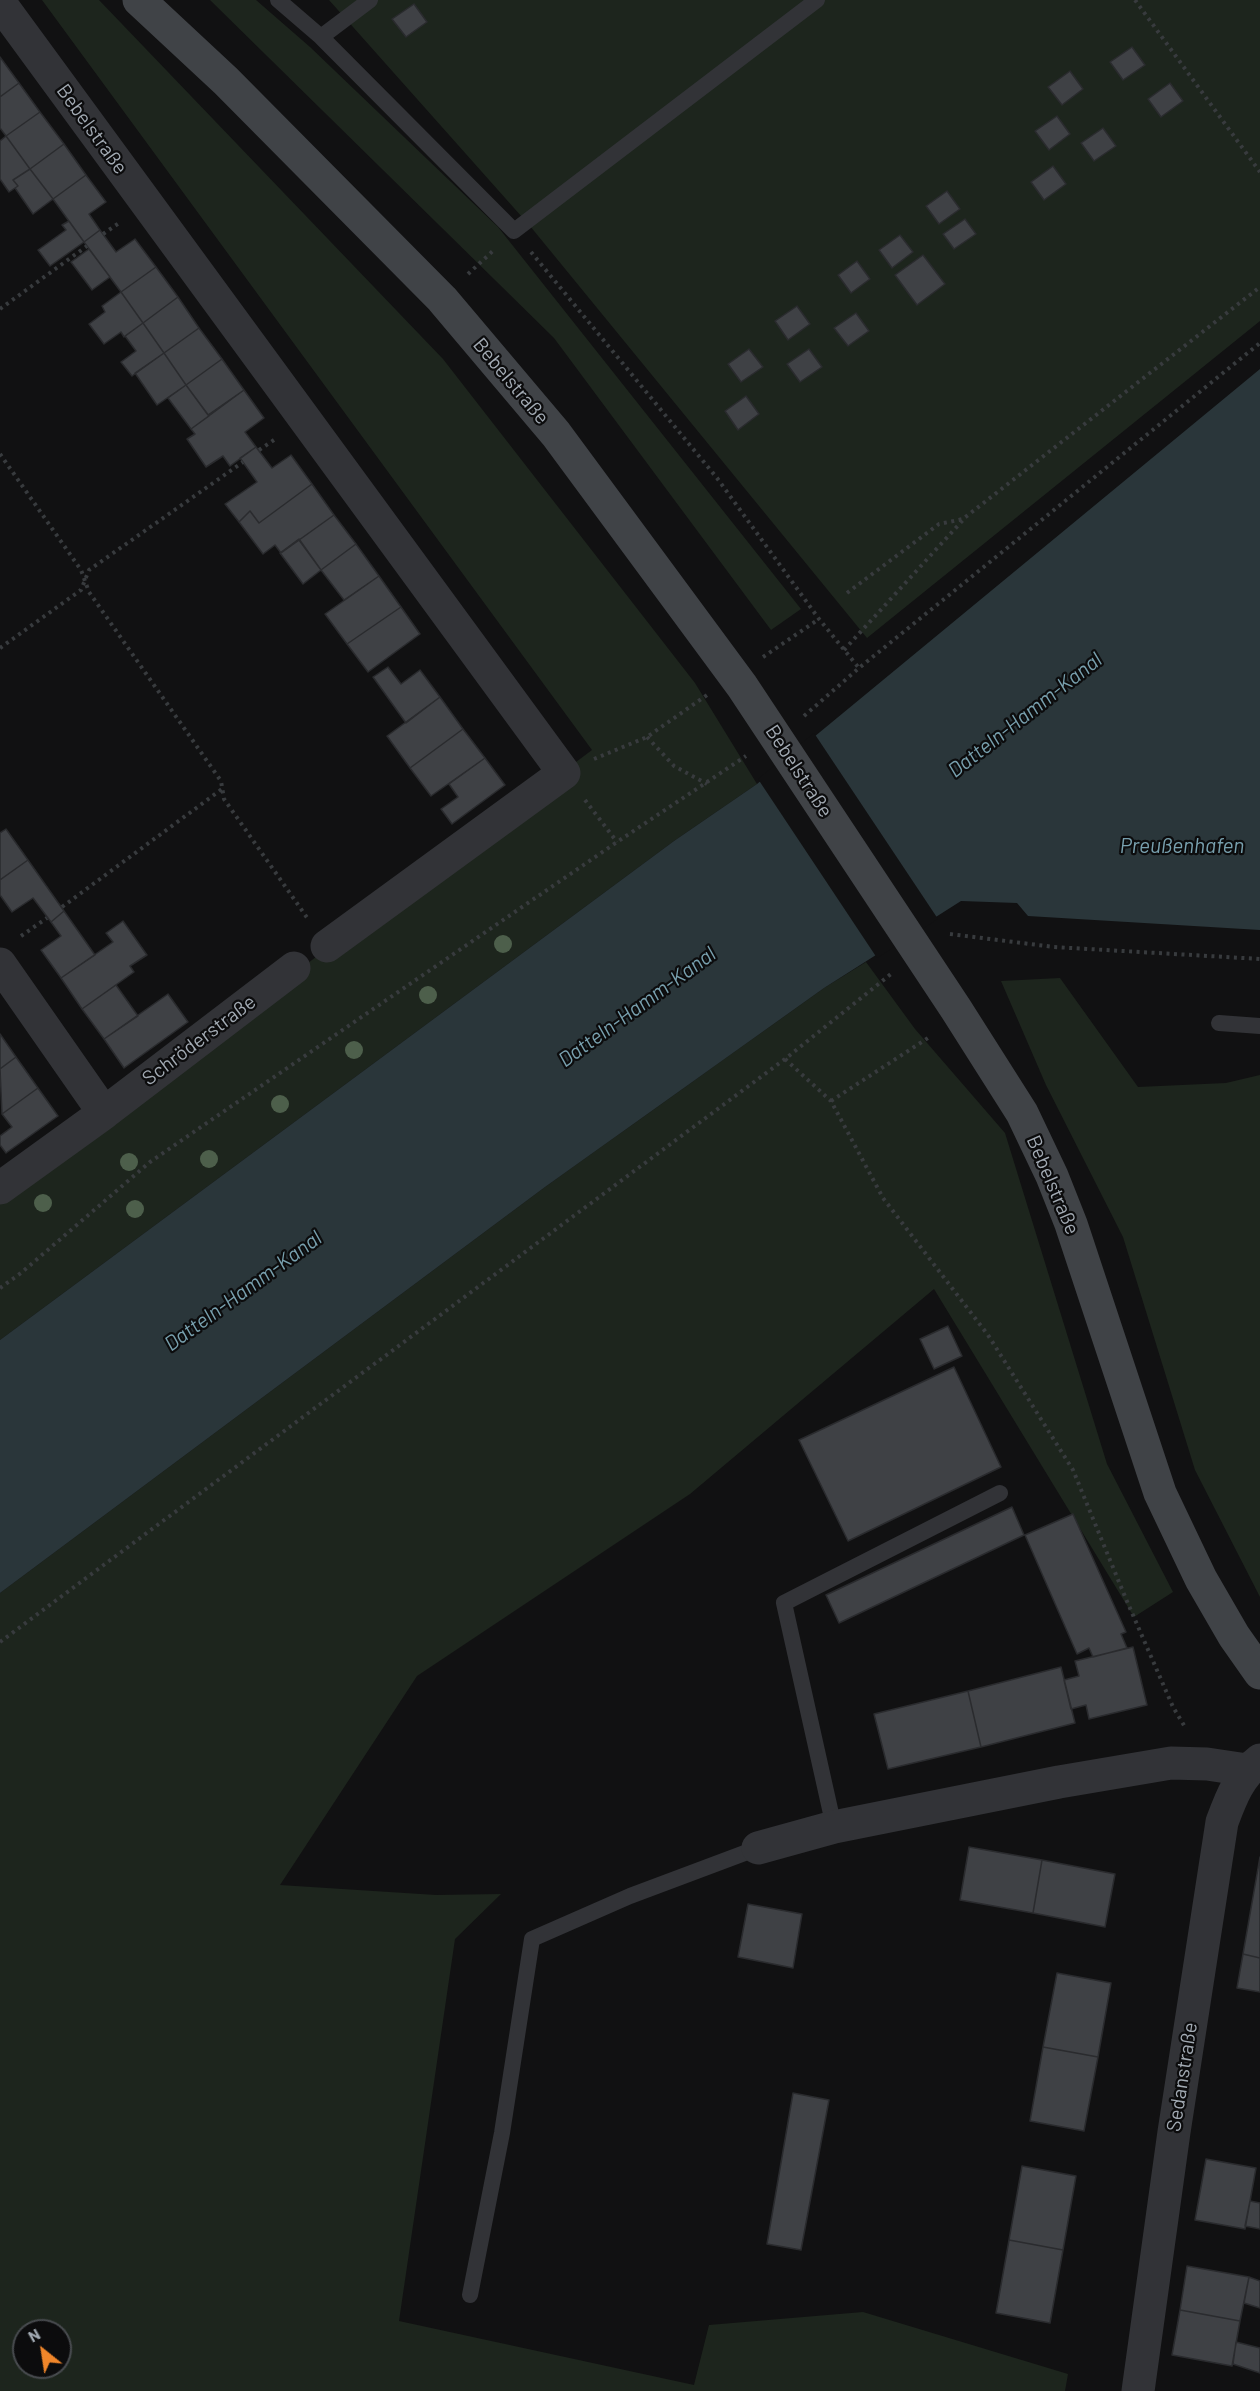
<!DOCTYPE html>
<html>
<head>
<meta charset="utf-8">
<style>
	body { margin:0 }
	#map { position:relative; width:1260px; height:2391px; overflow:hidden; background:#111112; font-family:Barlow,sans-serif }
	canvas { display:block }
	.north { position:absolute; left:12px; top:2319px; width:60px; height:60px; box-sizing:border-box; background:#0c0c0d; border:2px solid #484b4f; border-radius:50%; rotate:330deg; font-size:16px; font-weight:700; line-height:24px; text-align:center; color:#a2aab3 }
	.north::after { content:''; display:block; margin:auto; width:21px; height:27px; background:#f0862a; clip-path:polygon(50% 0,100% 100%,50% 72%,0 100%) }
</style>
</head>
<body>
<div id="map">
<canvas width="1260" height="2391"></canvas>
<div class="north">N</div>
</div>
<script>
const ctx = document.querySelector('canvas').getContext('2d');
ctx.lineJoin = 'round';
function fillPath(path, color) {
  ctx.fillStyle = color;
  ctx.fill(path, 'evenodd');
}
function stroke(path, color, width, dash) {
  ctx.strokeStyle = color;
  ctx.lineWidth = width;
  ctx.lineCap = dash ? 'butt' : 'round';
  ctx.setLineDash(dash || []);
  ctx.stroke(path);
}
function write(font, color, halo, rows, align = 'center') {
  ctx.font = font + ' Barlow,sans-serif';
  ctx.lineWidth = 4.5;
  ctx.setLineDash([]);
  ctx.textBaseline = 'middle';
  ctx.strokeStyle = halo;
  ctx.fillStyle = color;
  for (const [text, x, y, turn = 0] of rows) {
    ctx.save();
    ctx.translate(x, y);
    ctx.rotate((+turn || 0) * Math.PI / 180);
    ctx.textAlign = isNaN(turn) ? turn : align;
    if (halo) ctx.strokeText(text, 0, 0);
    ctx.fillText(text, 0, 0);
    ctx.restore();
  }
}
fillPath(new Path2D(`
	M42,0H99L443,359L695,683L757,784L674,841L0,1340V1194L592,750Z
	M210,0H256L310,47L498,227L801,609L771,630L554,338Z
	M329,0H1260V321L867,638L530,226Z
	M866,962L915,1029L1005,1133L1107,1464L1173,1592L1134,1617L934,1289L690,1494L417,1676L280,1885L436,1895L501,1894L455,1939L399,2321L694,2385L709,2325L863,2312L1068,2374L1065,2391H0V1593L545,1187L824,988ZM24,2331H60V2367H24Z
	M1060,978L1138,1087L1226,1083L1260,1075V1597L1195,1470L1123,1237L1046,1085L1001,981Z`), '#1d251d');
fillPath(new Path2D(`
	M1260,369V930L1028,916L1017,903L961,901L824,988L545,1187L0,1593V1340L674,841L757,784Z`), '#2a363a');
fillPath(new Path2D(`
	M814,733L938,919L877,958L758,779Z`), '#111112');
const building = new Path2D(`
	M414,4L427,22L406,37L392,19Z
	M1132,47L1145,65L1123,80L1110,62Z
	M0,57L19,83L0,97Z
	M1070,71L1083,89L1062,105L1048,87Z
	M19,83L40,112L6,136L0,128V97Z
	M1170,83L1183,101L1161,117L1148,99Z
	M40,112L64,144L30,169L6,136Z
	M1057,116L1070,134L1049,150L1035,131Z
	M1103,128L1116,146L1094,161L1081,143Z
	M6,136L30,169L13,180L18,186L9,192L0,179V141Z
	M64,144L86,175L53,199L30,169Z
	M1053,166L1066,184L1044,200L1031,182Z
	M30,169L53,199L33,214L15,188L18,186L13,180Z
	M86,175L106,202L89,214L100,230L84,242L53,199Z
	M947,191L960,209L939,224L926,206Z
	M965,219L976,234L954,249L943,234Z
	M69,221L84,242L50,266L38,250L66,230L62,225Z
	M100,230L116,252L135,239L156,267L121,292L84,242Z
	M900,235L913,252L892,268L879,250Z
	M89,249L110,277L92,290L71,262Z
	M923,255L945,284L917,305L895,275Z
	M857,261L870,279L851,293L838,275Z
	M156,267L178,297L143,323L121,292Z
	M121,292L143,323L124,337L121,332L104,344L89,324L105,312L102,306Z
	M178,297L199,328L164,353L143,323Z
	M797,306L810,324L788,340L775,321Z
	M856,313L869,331L848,346L834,328Z
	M143,323L164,353L132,376L121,362L136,351L125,336Z
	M199,328L222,359L186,385L164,353Z
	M749,349L763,367L741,382L728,364Z
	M809,349L822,367L800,382L787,364Z
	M164,353L186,385L157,405L135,373Z
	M222,359L244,390L208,415L186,385Z
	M186,385L209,416L191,429L168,398Z
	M244,390L264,418L245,432L256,447L230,466L223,456L206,467L187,439L195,434L191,429Z
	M746,396L759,414L738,430L725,411Z
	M256,447L272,468L291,455L312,484L259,523L250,511L239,522L225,504L257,482L240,458Z
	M312,484L334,515L281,553L275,545L263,554L239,522L250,511L259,523Z
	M334,515L356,544L321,570L299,540Z
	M299,539L321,570L303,584L280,553Z
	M356,544L379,576L344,600L321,570Z
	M379,576L401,607L347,644L325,614Z
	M401,607L420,634L368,672L347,644Z
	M388,667L401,684L420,670L440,697L406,723L373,677Z
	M440,697L463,729L410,768L387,736Z
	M463,729L485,758L431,796L410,768Z
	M485,758L505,785L452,824L441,809L458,797L449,784Z
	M6,829L28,860L0,880V833Z
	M28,860L64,911L51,922L33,898L12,912L0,895V880Z
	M64,911L95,955L61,978L41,950L61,936L51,922Z
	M123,921L147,955L130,966L134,972L82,1009L61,978L113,942L106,933Z
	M116,985L138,1016L104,1039L82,1009Z
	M168,994L188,1022L124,1068L104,1039Z
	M0,1034L16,1057L0,1069Z
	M16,1057L38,1088L2,1114L0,1069Z
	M38,1088L58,1116L6,1153L0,1145V1136L12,1127L2,1114Z
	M948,1326L962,1356L934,1369L920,1339Z
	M954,1367L1001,1467L848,1541L799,1440Z
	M1012,1507L1024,1535L839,1623L826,1595Z
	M1073,1514L1126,1632L1121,1634L1127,1648L1093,1657L1089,1648L1077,1654L1025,1535Z
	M1133,1647L1147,1705L1089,1719L1086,1705L1071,1709L1064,1680L1079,1676L1075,1661Z
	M1061,1667L1075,1723L981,1747L968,1691Z
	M968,1691L981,1747L888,1769L874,1714Z
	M969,1847L1042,1860L1033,1913L960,1900Z
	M1260,1857V1958L1243,1954Z
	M1042,1860L1115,1874L1105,1927L1033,1913Z
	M748,1904L802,1914L793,1968L738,1957Z
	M1243,1954L1260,1958V1992L1237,1988Z
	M1057,1973L1111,1983L1098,2057L1043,2047Z
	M1043,2047L1098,2057L1084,2131L1030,2121Z
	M793,2093L829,2100L801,2250L767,2244Z
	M1206,2159L1256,2168L1245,2229L1195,2220Z
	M1022,2166L1076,2176L1063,2250L1009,2240Z
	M1250,2201L1260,2203V2229L1245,2226Z
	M1009,2240L1063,2250L1050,2323L996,2313Z
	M1187,2266L1249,2277L1240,2321L1180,2310Z
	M1249,2277L1260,2281V2308L1244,2303Z
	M1180,2310L1240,2321L1232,2366L1172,2355Z
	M1236,2342L1260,2348V2373L1233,2364Z`);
fillPath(building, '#3f4145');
stroke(building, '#2a2b2e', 1.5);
stroke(new Path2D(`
	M1135,0L1260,172
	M103,234L119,223
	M531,252L717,478L819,619L859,668
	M468,274L495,249
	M0,309L87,246
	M259,450L277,438
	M0,454L81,570L89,592L221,781L224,799L308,919
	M847,593L939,524L963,519L1260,287
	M0,648L81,590L89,570L243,462
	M844,650L963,520
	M763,657L819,619
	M804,716L859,668L1260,343
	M647,737L674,766L707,784
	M594,759L647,737L707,695
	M585,800L617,842
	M62,907L222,789
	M950,934L1054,947L1260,959
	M21,936L47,918
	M785,1059L831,1101L883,1198L988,1335L1073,1470L1126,1599L1173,1707L1185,1727
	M831,1101L931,1036
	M0,1288L21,1273L150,1162L617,842L746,756
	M0,1642L785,1059L891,974`), '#383b3e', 4, [3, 4.5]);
stroke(new Path2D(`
	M278,0L321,37L514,231L817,0
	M321,37L370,0
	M1219,1023L1260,1026
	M834,1827L784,1603L1000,1493
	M470,2295L502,2133L532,1939L630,1896L758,1848`), '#323337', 16);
stroke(new Path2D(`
	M0,3L564,773L327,946
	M0,964L104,1113
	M0,1188L104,1113L294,968
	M758,1848L834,1827L1059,1782L1171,1763L1207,1764L1247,1770
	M1138,2391L1174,2132L1222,1822C1231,1798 1239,1776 1260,1760`), '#323337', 33);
stroke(new Path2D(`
	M139,0L226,81L442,299L556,434L742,686L956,1009L1022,1113L1052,1176L1071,1224L1160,1493L1201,1579L1234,1636L1260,1673`), '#404347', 33);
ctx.fillStyle = '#4d5f4b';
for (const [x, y] of [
	[503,944],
	[428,995],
	[354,1050],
	[280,1104],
	[209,1159],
	[129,1162],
	[43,1203],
	[135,1209]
]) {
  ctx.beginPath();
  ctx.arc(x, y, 9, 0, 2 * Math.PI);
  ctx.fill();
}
write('20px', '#a2aab3', '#0c0c0d', [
	["Bebelstraße",92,129,54],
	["Bebelstraße",511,381,50],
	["Bebelstraße",799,771,57],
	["Schröderstraße",199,1040,-37],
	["Bebelstraße",1053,1185,67],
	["Sedanstraße",1182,2077,-81]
]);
write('italic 21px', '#78a0ae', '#0c0c0d', [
	["Datteln-Hamm-Kanal",1025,715,-38],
	["Preußenhafen",1182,846],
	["Datteln-Hamm-Kanal",637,1007,-36],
	["Datteln-Hamm-Kanal",243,1291,-36]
]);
</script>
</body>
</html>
